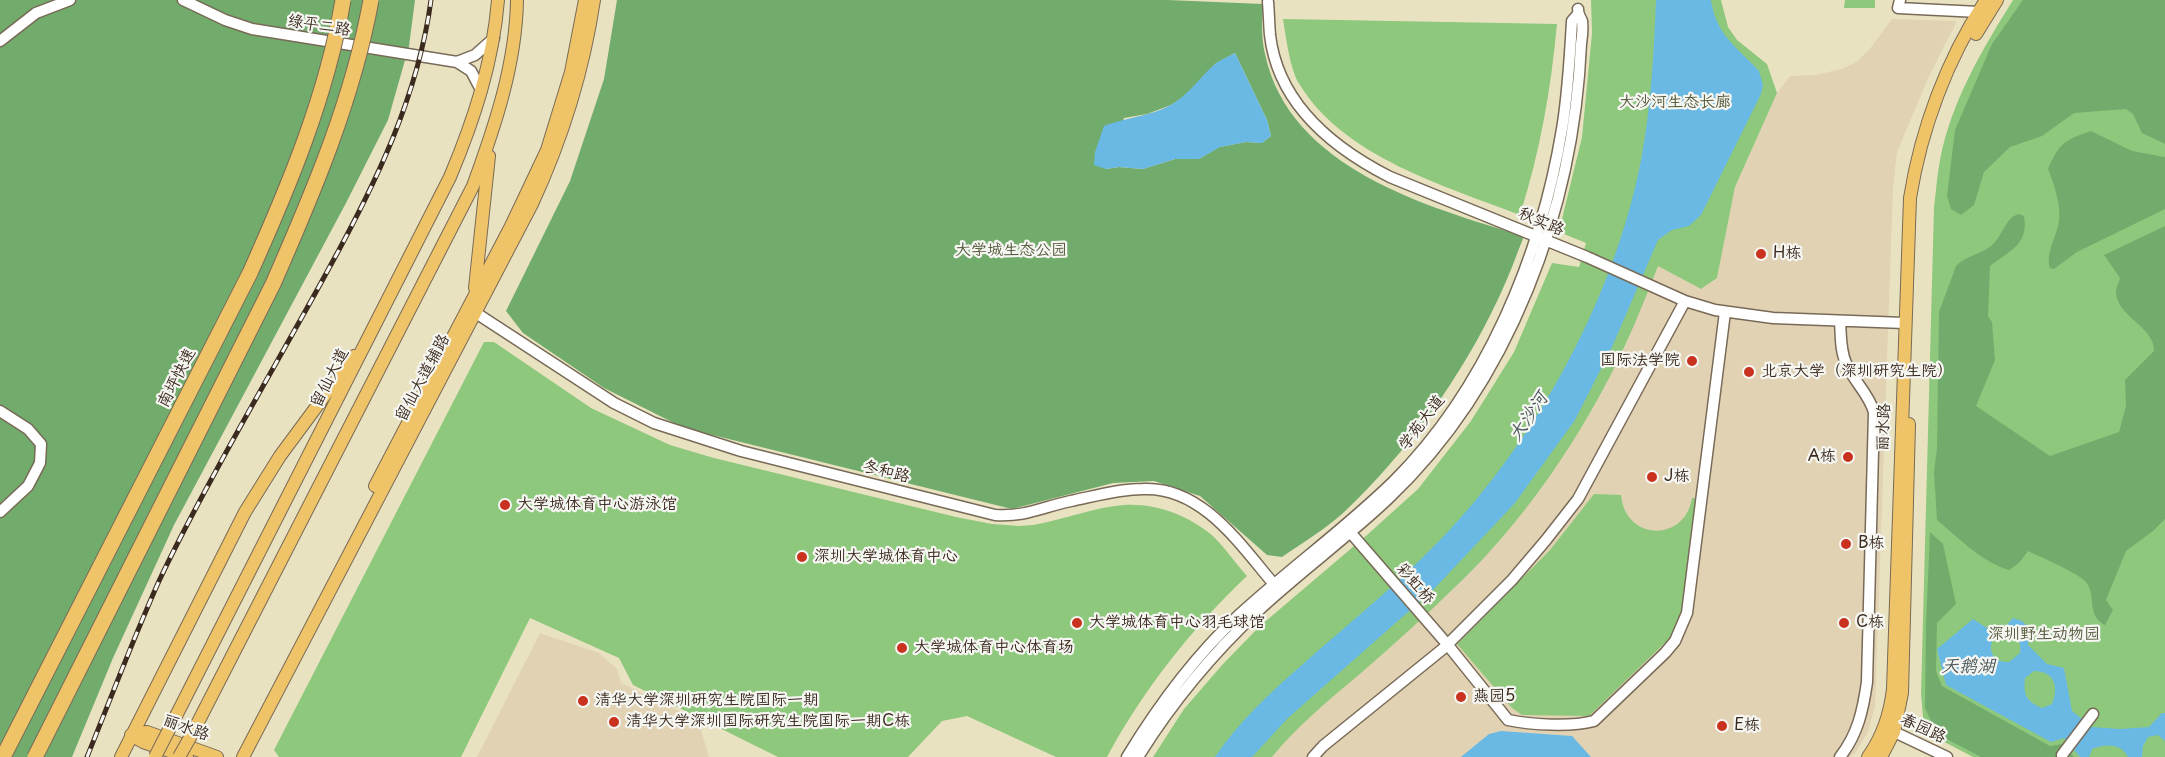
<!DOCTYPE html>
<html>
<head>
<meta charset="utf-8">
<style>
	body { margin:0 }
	canvas { display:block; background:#e9e2c1 }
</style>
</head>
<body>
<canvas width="2165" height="757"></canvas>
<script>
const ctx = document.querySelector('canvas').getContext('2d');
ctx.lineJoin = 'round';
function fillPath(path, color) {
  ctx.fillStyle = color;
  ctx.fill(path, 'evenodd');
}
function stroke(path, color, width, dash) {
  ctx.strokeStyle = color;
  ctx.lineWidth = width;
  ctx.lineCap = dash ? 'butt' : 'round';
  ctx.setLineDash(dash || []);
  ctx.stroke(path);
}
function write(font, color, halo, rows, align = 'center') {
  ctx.font = font + ' "Playpen Sans","LXGW WenKai TC",sans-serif';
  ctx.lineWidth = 4.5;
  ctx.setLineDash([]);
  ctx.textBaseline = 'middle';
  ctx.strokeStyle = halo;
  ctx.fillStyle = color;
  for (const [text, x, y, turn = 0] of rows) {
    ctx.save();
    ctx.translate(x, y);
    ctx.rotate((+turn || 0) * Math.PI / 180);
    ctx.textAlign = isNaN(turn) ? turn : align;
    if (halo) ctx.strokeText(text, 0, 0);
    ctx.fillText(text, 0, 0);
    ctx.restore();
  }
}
fillPath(new Path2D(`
	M1892,19L1957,21L1930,74L1897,152L1893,188L1875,707L1868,732L1855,753L1850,757H1272L1293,731L1388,649L1454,588L1503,537L1564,453L1600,395L1624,349L1658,266L1701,289L1717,278L1735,187L1777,93L1790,76L1816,75L1841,69L1855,63L1869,50Z
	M540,633L599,653L617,669L621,683L698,720L709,757H477Z`), '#e1d2b4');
fillPath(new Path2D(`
	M1591,0H1721L1728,27L1737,40L1767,64L1777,93L1735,187L1717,278L1701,289L1658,266C1641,310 1623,354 1600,395C1561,466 1511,535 1452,590C1422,619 1392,646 1361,673C1329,700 1298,725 1272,757H1153L1184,709L1223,664L1260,626L1367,535L1418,489L1471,421L1514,352L1552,263L1579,267L1586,243L1564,234L1561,223L1582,137L1592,33Z
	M1845,0H1875V8H1844Z
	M2013,0H2165V757H1973L1931,735L1923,717L1921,694L1934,207C1936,191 1937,176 1940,160C1951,102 1982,50 2013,0Z
	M1283,19L1557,24C1551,89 1540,152 1520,215C1445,186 1344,157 1300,85C1290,71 1286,37 1283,19Z
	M484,342H494L591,408L670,445L714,458L956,517L992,524L1019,526L1033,525C1063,520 1094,507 1124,505C1157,503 1190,516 1214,537C1226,549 1236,564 1247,576C1191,629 1144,689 1107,757H1056L967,716L942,721L908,757H778L633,685L619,658L530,618L461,757H279L274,750Z
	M1594,494L1621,495C1625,541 1685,543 1692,498H1698L1684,608L1678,625L1671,637L1589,716L1522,715L1512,708L1457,644L1550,550Z`), '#8ec87d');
fillPath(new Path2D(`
	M0,0H415L409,46L388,120L346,203L174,525L113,658L72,757H0Z
	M617,0H1168L1263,4C1262,20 1261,37 1265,54C1289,168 1427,207 1524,236C1516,256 1509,276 1500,295C1462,377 1407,453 1342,514C1324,530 1302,543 1282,557L1267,555L1200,496L1154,481L1113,483L1012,509L684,428L604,388L523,333L506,311L570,181L604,79ZM1235,53L1267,120L1271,136L1262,143L1246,142L1219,147L1199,159H1175L1143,169L1119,167L1106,169L1124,118L1147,114L1171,105L1188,94L1215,64Z
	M2023,0H2165V144L2142,133L2133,114L2126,109L2074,113L2042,136L2010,147L1984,172L1974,205L1961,215L1951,209L1947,196L1955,130L1992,44Z
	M2091,131L2132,151L2165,157V209L2077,252L2054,269L2050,268C2045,253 2057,236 2059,221C2061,204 2054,184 2048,169C2059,144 2064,140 2091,131Z
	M2019,214L2024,216C2029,245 2010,250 1990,266L1988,316L1992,322L1995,360L1976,406L2050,456L2119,432L2126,406L2125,380L2154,351C2155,327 2116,316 2116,292C2116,288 2119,282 2120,278L2104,255L2165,226V519L2153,531L2126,551L2106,600L2113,610L2105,625C2085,615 2098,593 2084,580C2075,572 2041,557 2028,551L2019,563L2009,570C1980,561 1960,539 1937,520L1934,472L1937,448L1939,312L1956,266C1966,255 1984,254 1994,243C2003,234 2006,217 2019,214Z
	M1930,532L1943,544L1956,604L1937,623L1936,671L1942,686L2050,746L2062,744L2074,757H1981L1937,734L1925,708L1926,624Z`), '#72ac6c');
fillPath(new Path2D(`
	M1656,0H1711C1716,35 1737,47 1759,71L1763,85L1761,94L1701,215L1689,226L1672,230L1658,240L1612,347L1575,420L1515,503L1434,589L1288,718L1252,757H1215C1239,721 1271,692 1303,664C1341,630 1382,597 1419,561C1527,459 1615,302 1642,155C1651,104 1654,52 1656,0Z
	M1235,53L1267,120L1271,136L1262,143L1246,142L1220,147L1199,159H1175L1143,169L1119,167L1106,169L1094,165L1095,152L1104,126C1127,117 1154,116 1174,103C1191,92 1200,77 1215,64C1220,60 1228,57 1235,53Z
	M2013,618L2022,621L2030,629L2028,645L2047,664L2064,668L2072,711L2092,727L2120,729L2149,727L2162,713H2165V741L2158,735L2148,737L2143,746L2142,757H2128C2121,743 2105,744 2092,749L2089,757H2080L2064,738L2051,742L1946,685L1937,649L1973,619L1987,628L2005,627ZM2004,632C2016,633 2022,641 2020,653L2009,662C1988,664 1984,638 2004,632ZM2034,671C2055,672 2059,686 2052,704L2042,708C2026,701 2023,695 2025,678Z
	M1501,731L1572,736L1591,757H1461L1489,734Z`), '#69b9e4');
const minor = new Path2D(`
	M183,0L225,20L252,29L457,62L475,55L494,38
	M1900,0L1898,8L1979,12
	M1268,2C1269,13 1269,24 1270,35C1278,104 1333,148 1390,177L1587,257L1685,301L1715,310L1773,318L1904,323
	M0,41L36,13L70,0
	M457,62L471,71L481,90
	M476,313L614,403L654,423L741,451L995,515C1026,517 1042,507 1071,501C1095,496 1119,489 1143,489C1204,486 1243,549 1278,589
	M0,411L28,429L41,444L40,463L28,486L0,512
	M1350,532L1447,644L1508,720C1531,725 1571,727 1594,721L1665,653L1675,641L1687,613L1725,312
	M1888,729L1947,757
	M2062,755L2093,714
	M1127,757C1158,706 1195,656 1239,615C1289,569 1345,529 1394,481C1486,389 1541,256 1562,129C1568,94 1570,57 1572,21L1578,14
	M1138,757C1172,702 1212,654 1259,610C1301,571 1348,537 1389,498C1510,383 1574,208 1581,44C1582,37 1583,28 1582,21C1580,16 1578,15 1578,9
	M1313,757L1323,746L1444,648L1512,580L1546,540L1578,499L1685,301
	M1840,757C1858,734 1863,710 1867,682L1874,412C1868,392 1853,381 1846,363C1840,350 1841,334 1840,321`);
const major = new Path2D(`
	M1976,34L1997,0
	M475,288L489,156
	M375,486L511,226L547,150L571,72L585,0
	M177,714L450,177C474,120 493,62 498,0
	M192,734L473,186C495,126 516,64 517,0
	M131,735L147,732L217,757
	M131,735L143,742L187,757
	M121,757L245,512L280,456L354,356
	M243,757L532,204C563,137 583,73 594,0
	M1868,757C1883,736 1890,715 1893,689L1910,198C1921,129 1947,59 1986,0
	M1881,757L1894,732L1902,693L1909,424`);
stroke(minor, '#786a57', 13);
stroke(major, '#786a57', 14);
stroke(minor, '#fff', 10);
stroke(major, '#efc469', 12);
const rail = new Path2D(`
	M87,757C111,698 133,639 159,581C175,547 193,513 211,480C249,409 290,340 328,270C375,185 418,97 431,0`);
stroke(rail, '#3b2a1e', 5);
stroke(rail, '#f6f6f2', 3, [9]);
const majorBridge = new Path2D(`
	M155,757L177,714
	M179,757L192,734`);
const highwayBridge = new Path2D(`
	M3,757L250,273C289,186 327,95 343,0
	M35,757L273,284C313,193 353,99 371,0`);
stroke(majorBridge, '#786a57', 14, []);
stroke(highwayBridge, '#786a57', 17, []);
stroke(majorBridge, '#efc469', 12);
stroke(highwayBridge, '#efc469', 15);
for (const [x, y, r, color] of [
	[1761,254,6,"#c8321e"],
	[1692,361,6,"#c8321e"],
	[1749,372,6,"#c8321e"],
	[1848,457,6,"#c8321e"],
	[1652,477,6,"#c8321e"],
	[505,505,6,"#c8321e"],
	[1846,544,6,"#c8321e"],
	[802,557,6,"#c8321e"],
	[1077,623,6,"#c8321e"],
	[1844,623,6,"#c8321e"],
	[902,648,6,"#c8321e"],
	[1461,697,6,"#c8321e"],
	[583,701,6,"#c8321e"],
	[614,722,6,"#c8321e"],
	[1722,726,6,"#c8321e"]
]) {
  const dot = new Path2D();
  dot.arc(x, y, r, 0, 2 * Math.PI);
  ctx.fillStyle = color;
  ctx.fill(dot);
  stroke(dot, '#f6f6f2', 2);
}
write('16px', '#3b2a1e', '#f6f6f2', [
	["绿平二路",319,26,9],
	["秋实路",1541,222,23],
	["南坪快速",177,378,-63],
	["留仙大道",330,378,-63],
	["留仙大道辅路",423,378,-62],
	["学苑大道",1422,423,-53],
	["丽水路",1884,427,-88],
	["冬和路",886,472,14],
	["彩虹桥",1415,584,49],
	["丽水路",186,728,20],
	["春园路",1923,729,25]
]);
write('16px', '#54593a', '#f6f6f2', [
	["大沙河生态长廊",1675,103],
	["大学城生态公园",1011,251],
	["深圳野生动物园",2044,635]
]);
write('16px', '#3b2a1e', '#f6f6f2', [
	["H栋",1773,254],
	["国际法学院",1680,361,"right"],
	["北京大学（深圳研究生院）",1761,372],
	["A栋",1836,457,"right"],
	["J栋",1664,477],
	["大学城体育中心游泳馆",517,505],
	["B栋",1858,544],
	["深圳大学城体育中心",814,557],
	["大学城体育中心羽毛球馆",1089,623],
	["C栋",1856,623],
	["大学城体育中心体育场",914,648],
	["燕园5",1473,697],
	["清华大学深圳研究生院国际一期",595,701],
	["清华大学深圳国际研究生院国际一期C栋",626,722],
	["E栋",1734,726]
], 'left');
write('italic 18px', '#495559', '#f6f6f2', [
	["大沙河",1529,417,-56],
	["天鹅湖",1968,667]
]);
</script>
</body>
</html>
